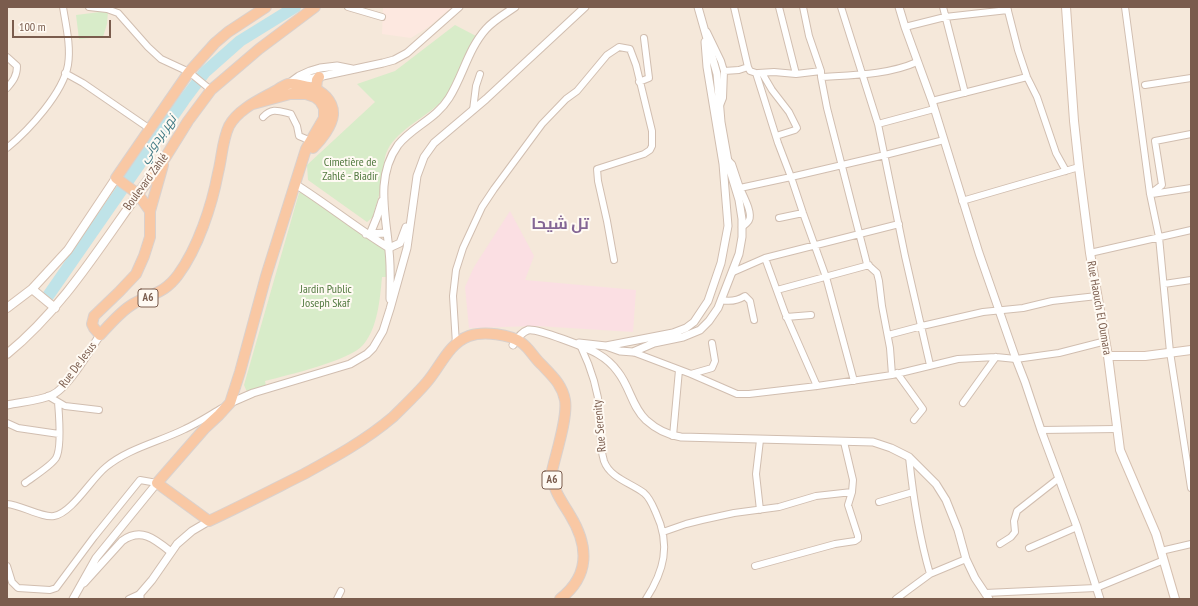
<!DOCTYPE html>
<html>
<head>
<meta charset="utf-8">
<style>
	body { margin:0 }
	#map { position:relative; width:1198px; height:606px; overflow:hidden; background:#fdf6ec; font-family:"PT Sans Narrow",sans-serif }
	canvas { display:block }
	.frame { position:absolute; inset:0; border:8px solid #7a5c4d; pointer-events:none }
	.scale { position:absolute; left:12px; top:20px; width:99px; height:18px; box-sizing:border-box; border:2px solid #7a5c4d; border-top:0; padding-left:5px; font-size:12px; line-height:14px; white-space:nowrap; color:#7a5c4d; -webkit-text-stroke:3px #fffaf3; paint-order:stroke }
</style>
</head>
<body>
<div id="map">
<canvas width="1198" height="606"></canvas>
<div class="frame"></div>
<div class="scale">100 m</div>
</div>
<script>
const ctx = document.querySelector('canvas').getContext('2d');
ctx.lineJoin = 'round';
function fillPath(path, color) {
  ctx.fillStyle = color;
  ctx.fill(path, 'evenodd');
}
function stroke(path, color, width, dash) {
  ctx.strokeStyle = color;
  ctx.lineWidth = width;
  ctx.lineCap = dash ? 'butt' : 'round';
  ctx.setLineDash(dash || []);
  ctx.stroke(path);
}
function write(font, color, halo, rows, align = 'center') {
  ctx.font = font + ' "PT Sans Narrow",Cairo,sans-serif';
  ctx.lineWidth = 4;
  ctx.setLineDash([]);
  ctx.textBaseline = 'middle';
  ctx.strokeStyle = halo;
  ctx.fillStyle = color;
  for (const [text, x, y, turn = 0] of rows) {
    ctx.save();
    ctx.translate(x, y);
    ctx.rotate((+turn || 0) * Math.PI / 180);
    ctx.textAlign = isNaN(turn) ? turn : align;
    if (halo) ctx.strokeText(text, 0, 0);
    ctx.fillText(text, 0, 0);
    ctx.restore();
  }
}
fillPath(new Path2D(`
	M7,7H1191V599H7Z`), '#f5e8da');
fillPath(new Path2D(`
	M383,7H452L430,26L411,38L382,34Z`), '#fde8e0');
fillPath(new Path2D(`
	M510,211L534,256L525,280L636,290L633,332L537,326L469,328L465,287L474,267Z`), '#fbdfe3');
fillPath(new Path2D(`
	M108,11L107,24L103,37L79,39L76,15Z
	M455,25L476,36C468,55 456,87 442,101C426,117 399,129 388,149C383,159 384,168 383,179C381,191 376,204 373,217L367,222L308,180L307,165L375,102L357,84L395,71Z
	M304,191L385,244L387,277H382C380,298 378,328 363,345C349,361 288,375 265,381L266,386L247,392L244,385L299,193Z`), '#d8ecc9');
stroke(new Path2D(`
	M48,296L184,100L205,72L240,41L295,7`), '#bfe3e8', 12);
const minor = new Path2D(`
	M89,7L107,9L118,13L148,47L161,59L189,72L211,90
	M348,7L382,17
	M734,7L748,67L750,71L756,73L778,143L791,177L885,155L944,140
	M779,7L796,74
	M803,7L809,36L821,71V77
	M841,7L878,124L905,256L930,365
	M943,7L965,93
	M1007,7L1018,50L1027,77L1037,97L1056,153L1066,171
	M1125,7L1150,194L1159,237L1170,352L1191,488
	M905,27L945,17L1008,10
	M707,32L721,61L724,71L739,70L748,67
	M7,57L17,66C17,76 13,81 7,88
	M65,73L83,83L150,129
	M758,73L774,72L796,74L821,71
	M762,73L772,90L789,112L797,128L795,130L776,136
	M639,82L649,78L644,38
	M1145,85L1191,78
	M932,101L1027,77
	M719,108L723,98L724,71
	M473,110L476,86L480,74
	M263,117C272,107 279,111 291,114L297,126L299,136L311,141
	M878,124L934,109
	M7,148C29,130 63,93 68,65C71,46 66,26 63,7
	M728,160L732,164L740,188L791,177L803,213L826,277L854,381
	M740,188C743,195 753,213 749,220C748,223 744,225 742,227
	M1150,194L1162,185L1155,141L1191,134
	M1152,194L1191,188
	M962,201L1079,167
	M779,218L803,213
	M1090,253L1191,230
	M765,258L785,313L817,386
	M733,272L765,258L899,224
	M1164,284L1191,280
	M777,290L869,265
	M721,300C730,302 737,301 745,296L750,301L754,320
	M786,317L811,315
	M888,335L922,326L983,312L1023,308L1052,301L1097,296
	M456,344L453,296L456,270L463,248L482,207L494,189L542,124L566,99L577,91L607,55L619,47L630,49L636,65L652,131V146L650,150L644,154L597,169L598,181L607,221L614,260
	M581,347C591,368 598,389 600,413C601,430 599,445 604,461C610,478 631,483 644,493C650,498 653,506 656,513C671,545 664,571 646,599
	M633,352L691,374L737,394H749L817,386L892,375L958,359L996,357L1016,359L1059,353L1106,341
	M897,373L923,409L914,420
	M691,374L712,368L715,361L712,343
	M892,375L890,348L882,306L879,281L877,273L867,264L865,256L827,108L821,77C853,75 888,75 917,62
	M48,396L65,406L99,410
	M963,403L996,357
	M7,423L18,428L59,434
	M1041,430L1117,429
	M673,436L679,370
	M760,440L756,474L760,510
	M909,457C913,496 919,536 930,574
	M25,483C33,477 51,466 56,458C62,448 59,414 58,402
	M879,502L913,492
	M7,504C21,505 42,518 54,516C72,513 91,479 106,467C129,448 159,442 185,429C198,423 210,415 222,408
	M663,532L686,524L702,520L734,513L779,507L816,496L852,492
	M1000,544L1011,537L1015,532L1014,521L1017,511L1059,478
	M1029,548L1077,527
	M1161,551L1191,544
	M7,566L12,582L18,588L50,590L56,588L94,537L140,480L157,483
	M755,566L835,544L855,541L858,539V536L848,505L852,492L853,480L844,442
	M985,593L1096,588L1164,560
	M129,599L140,594
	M337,599L341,591
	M896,599L930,574L966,559`);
const tertiary = new Path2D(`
	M899,7L905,27L932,101L979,253L1016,359L1025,382L1041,430L1077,527L1100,599
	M298,87L304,80L383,63L394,60L407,53L459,7
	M290,94L288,84L299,76L310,71L320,68L337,66L352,69
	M295,184C327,204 356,228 389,248L400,243L406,227
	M366,234L387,233
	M370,234L377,217L382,201
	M390,299C390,283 391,267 389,251C386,215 375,177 398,145C412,127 436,119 449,98C463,76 468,49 486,29C494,20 505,14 515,7
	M579,343L606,346L673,333L686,328L694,322L708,301L721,263L728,226L723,164L707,67L705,42
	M513,345C516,340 522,332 528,330C537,328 588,348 598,354C605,358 613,365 618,372C630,387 632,407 646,420C656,429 667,435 681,437L873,442L891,448L909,457L936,484L946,500L958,530L966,559L975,578L989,599
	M606,346L620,351L633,352L654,343L683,337L700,330L709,321L718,308L739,254L742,237V219L739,200L729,167L721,122L717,74L698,7
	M230,403L253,393L350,364L367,354L373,348L383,331L390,309L407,248L417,176L424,157L434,143L486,99L585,7
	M7,405C21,402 39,401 52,395C68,388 90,350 100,335
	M84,583L122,541C141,527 155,539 171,552
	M73,599L96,558L157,483
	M140,599V594L152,580L177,544L192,531L209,521`);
const secondary = new Path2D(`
	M1066,7L1074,121L1079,167L1090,253L1108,356L1120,450L1156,534L1175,599
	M32,289L55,308
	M7,308L32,289L68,250L116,178
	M7,354C61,310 98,250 138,194
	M1108,356H1145L1191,350`);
const trunk = new Path2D(`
	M266,7L228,32L215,43L189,72L116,178L138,194L150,211V237L144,256L136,274L119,292L94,316L92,324L94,328L100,335C110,324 121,311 133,304C152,293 164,294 178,275C198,248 212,205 218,173C222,158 222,141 229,126C238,109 261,99 277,90C280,88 285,85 288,84C294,83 303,86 309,87C322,90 334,101 333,115C332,126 321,140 313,148
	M316,89L317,80L319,77
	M253,104L290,94H306L315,97L320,101L324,108V118L306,149L266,276L240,372L230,403L219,415L205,428L157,483L209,521C241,506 272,490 304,474C335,457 366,440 393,417C404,406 417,394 427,382C440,367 449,343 469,336C483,331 510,334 522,343C530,349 534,358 542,365C552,376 562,384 565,400C568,417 556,453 552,471C552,489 561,500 570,515C589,546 590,576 560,599
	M138,194L165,158L188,121L211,90L259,49L315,7
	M150,211L163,165`);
stroke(minor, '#d1beb0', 8);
stroke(tertiary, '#d1beb0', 9);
stroke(secondary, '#d6c0b0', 10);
stroke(trunk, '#dad1cd', 12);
stroke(minor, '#fff', 6);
stroke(tertiary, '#fff', 7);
stroke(secondary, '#fff', 8);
stroke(trunk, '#f9c8a4', 10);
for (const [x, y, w] of [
	[148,298,20],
	[552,480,20]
]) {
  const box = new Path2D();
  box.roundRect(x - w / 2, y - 9, w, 18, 3);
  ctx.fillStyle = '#fffaf3';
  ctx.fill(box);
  stroke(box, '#7a5c4d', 1);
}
write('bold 11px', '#7a5c4d', null, [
	["A6",148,298],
	["A6",552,480]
]);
write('12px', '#537a41', '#fffaf3', [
	["Cimetière de",350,163],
	["Zahlé - Biadir",350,177],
	["Jardin Public",326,290],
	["Joseph Skaf",326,304]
]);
write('12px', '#7a5c4d', '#fffaf3', [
	["Boulevard Zahlé",146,182,-54],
	["Rue Haouch El Oumara",1099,308,80],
	["Rue De Jesus",78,365,-53],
	["Rue Serenity",600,426,-95]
]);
write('italic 13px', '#437c86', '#fffaf3', [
	["نهر بردوني",158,139,-55]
]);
write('bold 16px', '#846695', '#fffaf3', [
	["تل شيحا",560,224]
]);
</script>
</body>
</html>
